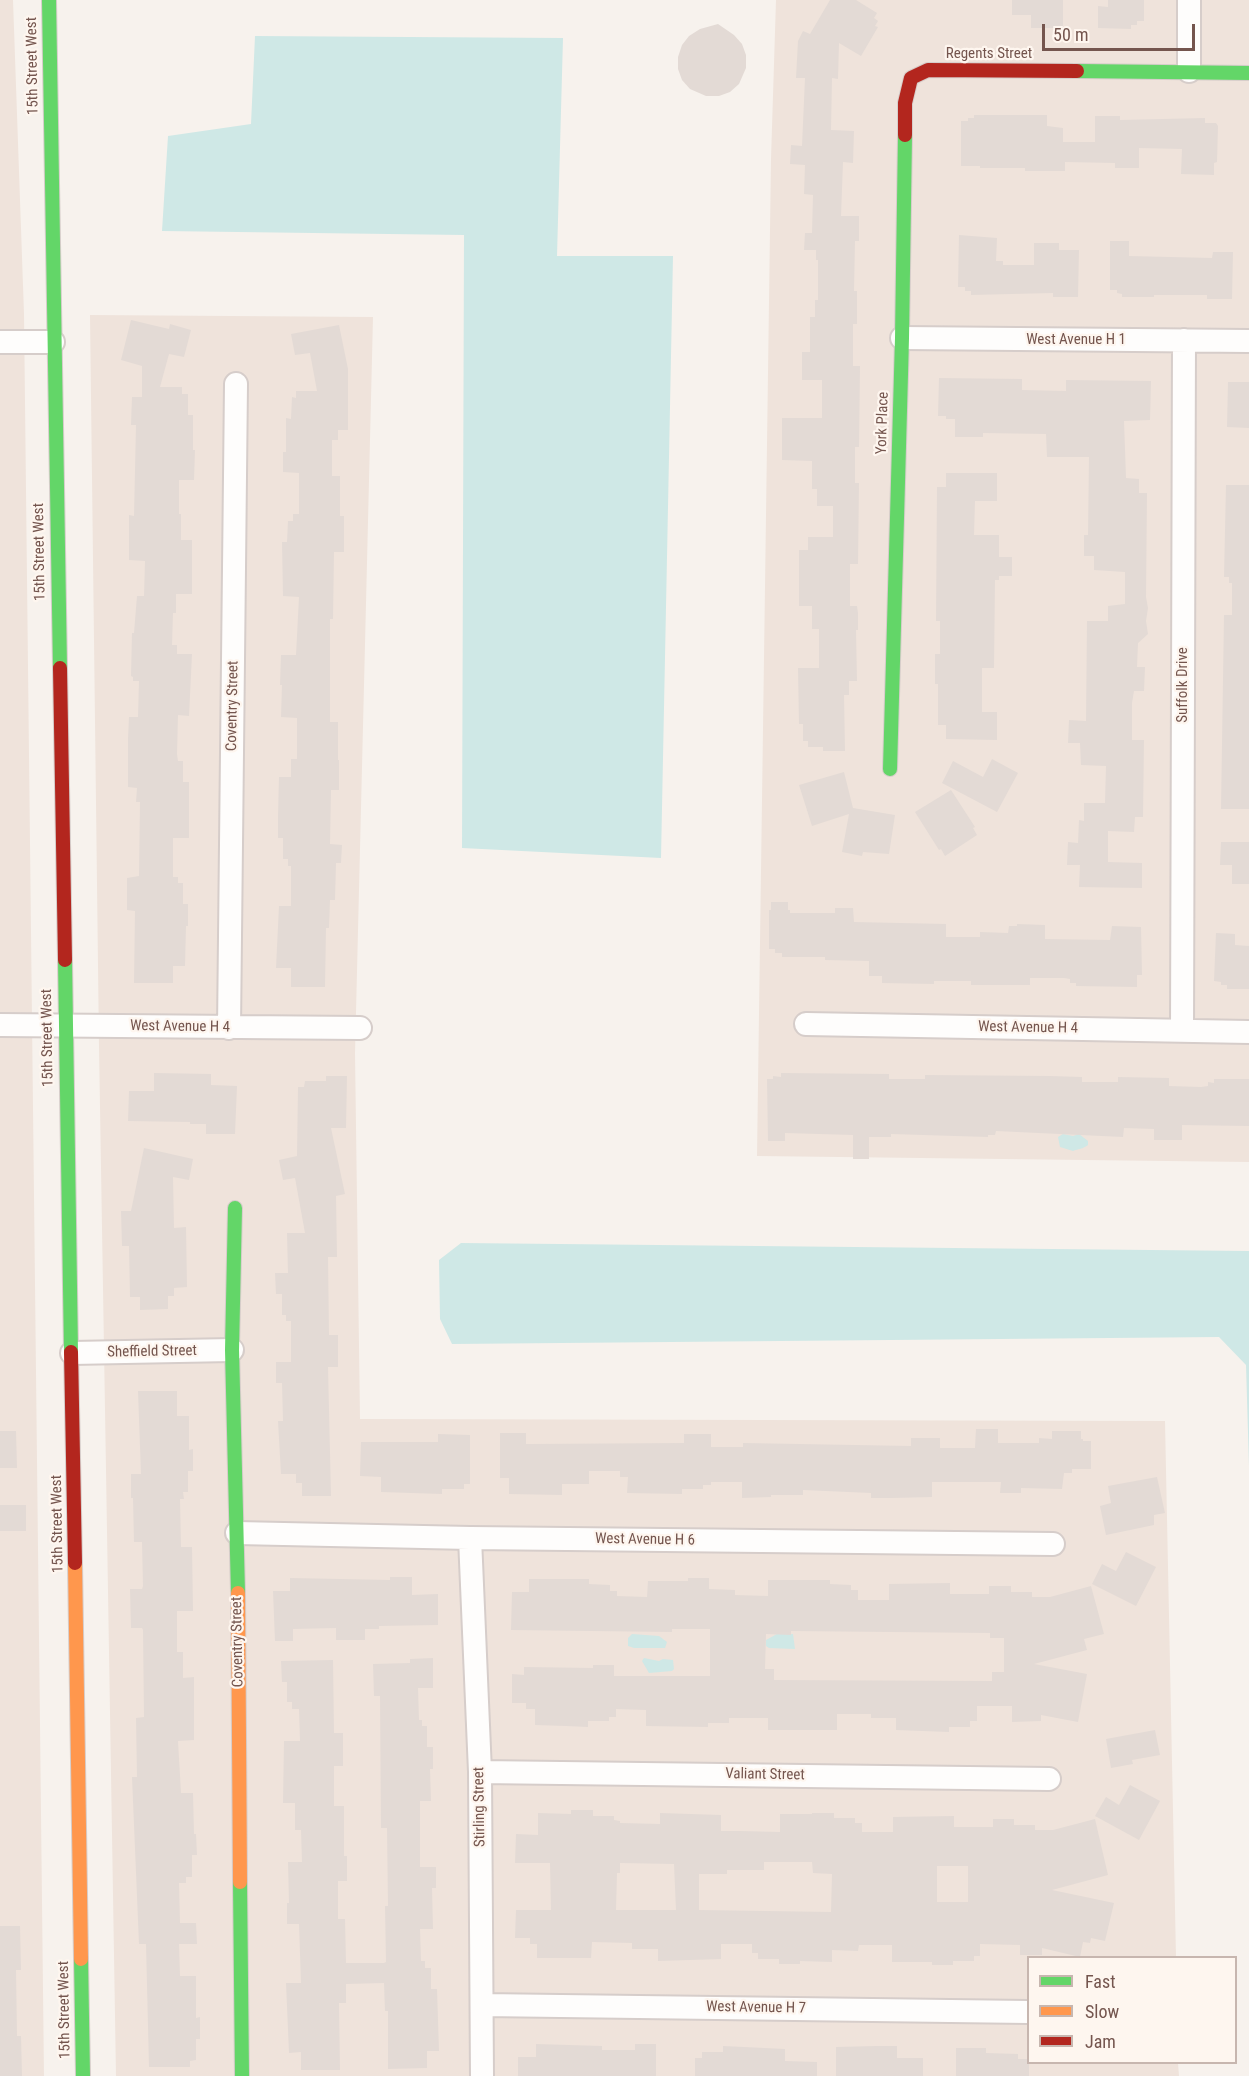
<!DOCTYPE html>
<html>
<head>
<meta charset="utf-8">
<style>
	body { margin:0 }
	#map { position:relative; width:1249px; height:2076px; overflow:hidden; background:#f7f2ed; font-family:"Roboto Condensed",sans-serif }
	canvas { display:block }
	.legend { position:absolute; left:1027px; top:1956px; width:210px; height:108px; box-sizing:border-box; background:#fef6ef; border:2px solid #c7b6af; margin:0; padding:8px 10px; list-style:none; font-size:18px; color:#74554e }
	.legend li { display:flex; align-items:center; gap:12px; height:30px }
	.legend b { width:30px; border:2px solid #c7b6af }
	.scale { position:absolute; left:1042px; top:24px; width:153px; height:27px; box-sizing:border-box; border:3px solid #74554e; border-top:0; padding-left:8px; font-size:18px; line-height:21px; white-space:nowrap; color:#74554e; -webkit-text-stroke:4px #fef6ef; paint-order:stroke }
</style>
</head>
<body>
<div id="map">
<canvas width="1249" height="2076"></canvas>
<ul class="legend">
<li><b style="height:8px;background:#63d668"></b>Fast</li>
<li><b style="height:8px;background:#ff974d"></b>Slow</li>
<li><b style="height:8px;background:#b3261e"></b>Jam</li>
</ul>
<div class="scale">50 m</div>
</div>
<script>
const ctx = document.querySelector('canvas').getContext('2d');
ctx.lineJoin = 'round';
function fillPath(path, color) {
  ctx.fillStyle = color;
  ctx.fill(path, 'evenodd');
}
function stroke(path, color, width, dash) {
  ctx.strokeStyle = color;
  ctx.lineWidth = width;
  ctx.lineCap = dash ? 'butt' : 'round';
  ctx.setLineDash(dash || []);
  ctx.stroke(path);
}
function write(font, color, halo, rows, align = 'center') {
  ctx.font = font + ' "Roboto Condensed",sans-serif';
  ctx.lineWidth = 4.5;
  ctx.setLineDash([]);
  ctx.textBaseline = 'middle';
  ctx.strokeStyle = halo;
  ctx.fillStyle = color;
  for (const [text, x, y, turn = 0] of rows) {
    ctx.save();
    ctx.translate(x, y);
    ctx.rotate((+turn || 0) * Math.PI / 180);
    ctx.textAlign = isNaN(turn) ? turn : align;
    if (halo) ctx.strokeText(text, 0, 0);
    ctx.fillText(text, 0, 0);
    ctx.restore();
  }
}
fillPath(new Path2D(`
	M0,0H13L24,314L44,2076H0Z
	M776,0H1249V1162L757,1156L771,159Z
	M90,315L373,317L355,1053L360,1419L1165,1421L1176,1957L1028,1958V2062L1178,2063L1179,2076H116L99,1046Z`), '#efe3db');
fillPath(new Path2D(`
	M255,36L563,38L557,256H673L661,858L462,848L464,235L162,231L168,136L251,124Z
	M1063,1134L1073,1136L1079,1134L1088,1141V1145C1083,1149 1078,1149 1073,1151L1060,1147L1058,1137Z
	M461,1243L1249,1251V1466L1246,1365L1219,1337L452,1344L440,1319L439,1260Z
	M632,1634L659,1636L667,1642L665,1648H634L628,1646V1638Z
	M777,1634H793L795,1649L769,1648L766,1646V1640Z
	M644,1658L659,1661L663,1659L673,1660L674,1669L672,1671L649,1673L642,1661Z`), '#cfe8e6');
fillPath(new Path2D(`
	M830,0H856L877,13L874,18L878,21L875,26L878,27L861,56L839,43L838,79L832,78L831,130L854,131L853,163L843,162L841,216H859V241H855L854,291H857V324H853V366H860L859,447H855V483H859L858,564H850V606H857L858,613V630H856L857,681H849V695H844L845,751H823V747H808V741H803V724H799L798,668H819V629H812V606H799V550H808V537H833V506H817V489H812V461L782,460V418H822V380H802V352H810V317H815V300H818V260H816V250H804L805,233H812L813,195L804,194L805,165L790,164L791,145L802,146L805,78H796L798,41L803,31L810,34Z
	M1012,0H1063V28H1031V15H1012Z
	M1108,0H1144V21H1137V25H1131V29L1098,28V6L1108,7Z
	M718,24L734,35L742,44L746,55V68L739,84L730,92L719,96H706L690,89L682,80L678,69V57L682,45L689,36L700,29Z
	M974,115H1047V126L1063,128V142H1095V116H1120V120L1205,118V123H1216L1218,126L1217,162L1214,163V175L1181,174L1182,149L1139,148V168H1115V163L1065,162V171H1025V168H980V166H961V121H968V118H974Z
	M959,235L997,238L996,261H1003V265H1034V243H1059V250H1079L1078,297H1053V293L971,295V291H965V287H958Z
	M1110,241H1129V256L1212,258L1213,252H1233L1232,299H1207V295H1154V297H1122V294L1117,293V290H1110Z
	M131,320L169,329L170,324L191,330L184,357L169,354L160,387H182V394H188V415H193V450H195L194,480H179V514H181V540H192V594H176V613H173L172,645H177V654H192L189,716L178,715L177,754L178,761H183V782H189V838H173V877H178V883H183V904H188V926H186L185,966H173V983H134L135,911L127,910V878L139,876L140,802H136L137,788L128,787V739L129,717H138L139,681H133V677L131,676L132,633H134L137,596H144L145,561L129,560V515L134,516L136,425H131L132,397H142V366L121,360Z
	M339,325L348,369V430H338V440H332V476H340V516H344V552H334L333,619H330V722H338V760H339V790H331L330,844L342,845L341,863H336L335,900H330L329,928H326L325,987H291V968H276L279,906H291V866H288V859H283V838H278V816L279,777H291V759H297V718L281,717L282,685H280L281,655H296L299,597L283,596L282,542H287L288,521H293V514H299V473L283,472V452H286V418L291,419L292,397L296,398V391H317L310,353L295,355L291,334Z
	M939,378L1022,379V390L1066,391V380L1151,381L1150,420L1124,421L1126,478L1139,479V493H1147L1146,597L1148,608L1146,621L1148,634L1138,643L1137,667H1145L1144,691H1134L1132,703V740H1144L1143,817H1135L1134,832L1108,831V862L1142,863V888L1079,887L1080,865H1067L1068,842L1078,843L1079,820L1084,821V803H1105L1106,766L1081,765L1080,743H1068L1069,720L1086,721L1087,621H1108V606L1125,604V572L1094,570V556H1084V535H1088L1089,457H1047L1046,434L983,433V437H955V419H946V416H938Z
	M1228,382H1249V428L1227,427Z
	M946,473H997V501H975L974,535H999V557H1012V576H999V580H995L994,668H982V712H997V740L946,739V725H938V684H935V654H940V621H936L937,487H946Z
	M1226,485H1249V809H1221L1224,615H1232V583H1229V577H1224Z
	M992,759L1018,773L997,812L942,783L953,761L983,777Z
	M844,772L853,808L895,815L889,854L863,852L862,856L842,852L849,814L812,826L799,785Z
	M951,790L975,827L973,828L977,835L945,856L941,849L939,850L915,812Z
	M1221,842H1249V884H1232V865H1220Z
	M771,902H788V910H790V913H835V908H853L854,922L946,924V937H980V932L1008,933L1009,926H1017V924L1045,925V939L1110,940L1112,926L1141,927L1142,975H1137V987L1076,986V983H1070V979L1064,978H1030V985H971V981H934V984L882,983V976H869V961L825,960V957H782V953H775V949H769V910H771Z
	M1216,933L1235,934V945L1249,946V989H1227V985H1221V982L1214,981Z
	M154,1073L211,1074V1085L237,1086L235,1134H206V1124H190V1122L128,1121L129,1091H154Z
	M781,1073L889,1074V1079H925V1075L1050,1076L1082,1077V1082H1118V1077L1169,1078V1086L1201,1087L1208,1086V1082L1214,1083V1079H1249V1126L1182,1125V1140H1154V1129L1124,1128L1123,1137L996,1131L995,1135H988V1137L891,1134V1137H869V1159H853V1135L785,1133V1141H768L767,1079H773V1076L781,1077Z
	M326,1076H347L346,1128H331L345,1194L336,1196L337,1257H328L329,1335H338V1367H328L331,1496H302V1483H296V1474H281L278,1421H283L282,1383H276V1362H291V1321H286V1315H282V1294H276L275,1273H288L287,1233H305L295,1178L283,1180L279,1160L297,1156L298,1087H304L305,1081H326Z
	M144,1148L193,1159L189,1180L173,1177L174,1228L186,1227L187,1287L174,1288V1296H168V1309L140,1310V1297H130L129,1246H122L121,1211H131Z
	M138,1391H177V1416H189V1450L193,1449V1471H188V1492H183L184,1499H180L181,1547H192L193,1611H177V1652H183V1678L194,1677V1740L178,1741L181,1793H193L194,1834H196L197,1855H192V1877H186V1883H179L180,1923H196L197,1944H179L180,1976H196V2018L200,2017V2039H196V2060L190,2061V2067H149L146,1944H139L132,1777H137L136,1718L144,1717L143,1630L142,1628H131L130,1589H142L143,1586L142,1542H134L133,1498H131V1474H141Z
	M976,1429H998V1443H1039V1438L1052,1439V1431H1081V1439H1083V1441H1091V1469H1072V1473H1064L1062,1489L1021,1488V1493H1000L1001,1482H932V1497L892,1498H871V1493L803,1490V1495H771V1497L742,1498V1482H711V1485H703V1489H682V1494L627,1493L628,1477H620V1471H589V1484H562V1495L509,1494V1478H500V1433H526V1444H531L684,1443V1434H711V1447H743V1443L911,1446V1438H940V1448H975Z
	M0,1431H16L17,1468H0Z
	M438,1434L470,1435V1484H464V1489H442V1494L381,1492V1477L360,1476L361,1442H438Z
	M1157,1477L1165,1513L1154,1515V1525L1106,1535L1100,1506L1111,1503L1108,1486Z
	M0,1505H26V1531H0Z
	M1126,1552L1156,1567L1136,1606L1092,1584L1102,1564L1116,1571Z
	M390,1577H412V1595L438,1594V1625L379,1626V1629H365V1640H336V1628L293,1629V1641H275L273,1591H290V1578L390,1580Z
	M688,1578H709V1589L735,1590V1595L768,1596V1580H830V1584L851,1585V1590H858V1600H889V1584L950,1583V1594H989V1586H1011V1592H1032V1597H1050L1091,1586L1104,1634L1084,1639L1087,1650L1034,1664L1087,1674L1078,1722L1041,1715V1721L1012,1722V1706H977V1721H970V1727H949V1732L896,1730V1718H871V1714H837V1730H768V1718H729V1723H708V1727L646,1726V1710L616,1709V1717H609V1721H588V1727L566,1726L535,1725V1709H526V1703H512V1674L524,1675V1667L593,1668V1665H614V1676H710V1629H672V1632L511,1630L512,1592H529V1579H589V1584L610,1585V1591H617V1596L647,1597L648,1581H688ZM791,1631L990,1633V1638H1004V1672H992V1681L774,1680V1669H765L766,1634L791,1635Z
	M433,1658V1688H418L419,1720H422V1726H427V1747H433V1769H430L431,1801H420V1867H436V1888H432L433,1929H420L421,1961H425V1968H431V1989H437L439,2051H427V2068L388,2069V2011H385L384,1983L346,1984V2003H339L340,2070H301V2052L289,2053L286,1983H301L299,1924H287V1903H289L288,1862H302L301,1830H295V1803H283L284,1741H300L299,1709H292V1702H287V1682H282L281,1661L333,1660L334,1733H343V1766H334V1806H344V1856H347V1881H338V1919H345L346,1963H384L386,1962L385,1906H388L387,1828H381L380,1696H374L373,1664L410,1663V1659Z
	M1155,1730L1160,1755L1132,1760L1133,1764L1111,1768L1106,1739Z
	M1130,1785L1160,1801L1139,1840L1095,1816L1106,1797L1119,1805Z
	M571,1810H593V1816H614V1820L620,1821V1823L660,1824V1813L721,1815V1831H740L780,1832V1814H812V1813H834V1818H855V1823H862V1832H893V1817L954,1816V1827H993V1819H1014V1825H1035V1830H1053L1095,1819L1108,1875L1052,1890L1114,1903L1105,1941L1091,1938L1090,1943L1083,1942L1080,1957L1042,1948V1955H1020V1945L980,1944V1956H974V1961H953V1965H932V1962H892V1945H859L858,1951L832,1950V1962L800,1961V1964H779V1959H758V1953H752V1944H721V1959L658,1961V1949H632V1943L592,1942L591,1958H537V1944H530V1938H515L516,1910H551L550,1863H515L516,1834L538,1835V1813L571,1814ZM764,1862H812L813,1873L832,1874L831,1912L699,1910V1874H727V1870H764ZM620,1863L674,1864L676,1910H616L617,1873H620ZM937,1866H968V1902H937Z
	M0,1926H20L21,1970H16L17,2036H21L22,2076H0Z
	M536,2044L602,2046V2050H635V2044H656V2076H518V2057H536Z
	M723,2046L785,2049V2061L817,2062V2076H695V2058H702V2052H723Z
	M876,2046H897V2058H923V2076H836V2047Z
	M956,2048H986V2053L1018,2054V2059H1029V2076H956Z`), '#e3dad5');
const street = new Path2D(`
	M1189,71V0
	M902,338L1249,341
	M0,342H53
	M806,1024L1249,1032
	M0,1025L360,1028
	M229,1028L236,384
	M1182,1030L1184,340
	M72,1353L232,1350
	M237,1533L470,1538L1053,1544
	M470,1538L480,1772L482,2076
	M480,1772L1049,1779
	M483,2005L1028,2012`);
const fast = new Path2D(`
	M49,0L60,668
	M1077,71L1249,73
	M890,769L902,338L905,135
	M65,960L71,1352
	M235,1208L232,1350L238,1593
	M240,1882L242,2076
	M81,1959L83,2076`);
const slow = new Path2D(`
	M75,1563L81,1959
	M238,1593L240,1882`);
const jam = new Path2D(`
	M905,135V103L911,78L928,70L1077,71
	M60,668L65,960
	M71,1352L75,1563`);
stroke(street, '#d6cdca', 26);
stroke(fast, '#d6cdca', 16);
stroke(slow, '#d6cdca', 16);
stroke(jam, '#d6cdca', 16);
stroke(street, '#fefdfc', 22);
stroke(fast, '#63d668', 14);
stroke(slow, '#ff974d', 14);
stroke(jam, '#b3261e', 14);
write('15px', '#74554e', '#fef6ef', [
	["Regents Street",989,54],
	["15th Street West",33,66,-91],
	["West Avenue H 1",1076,340],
	["York Place",883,423,-88],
	["15th Street West",40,552,-91],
	["Suffolk Drive",1183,685,-90],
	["Coventry Street",233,706,-89],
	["West Avenue H 4",180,1027,1],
	["West Avenue H 4",1028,1028,1],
	["15th Street West",48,1038,-91],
	["Sheffield Street",152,1352,-1],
	["15th Street West",58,1524,-91],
	["West Avenue H 6",645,1540,1],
	["Coventry Street",238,1642,-91],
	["Valiant Street",765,1775,1],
	["Stirling Street",480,1807,-91],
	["West Avenue H 7",756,2008,1],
	["15th Street West",65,2010,-91]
]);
</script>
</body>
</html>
